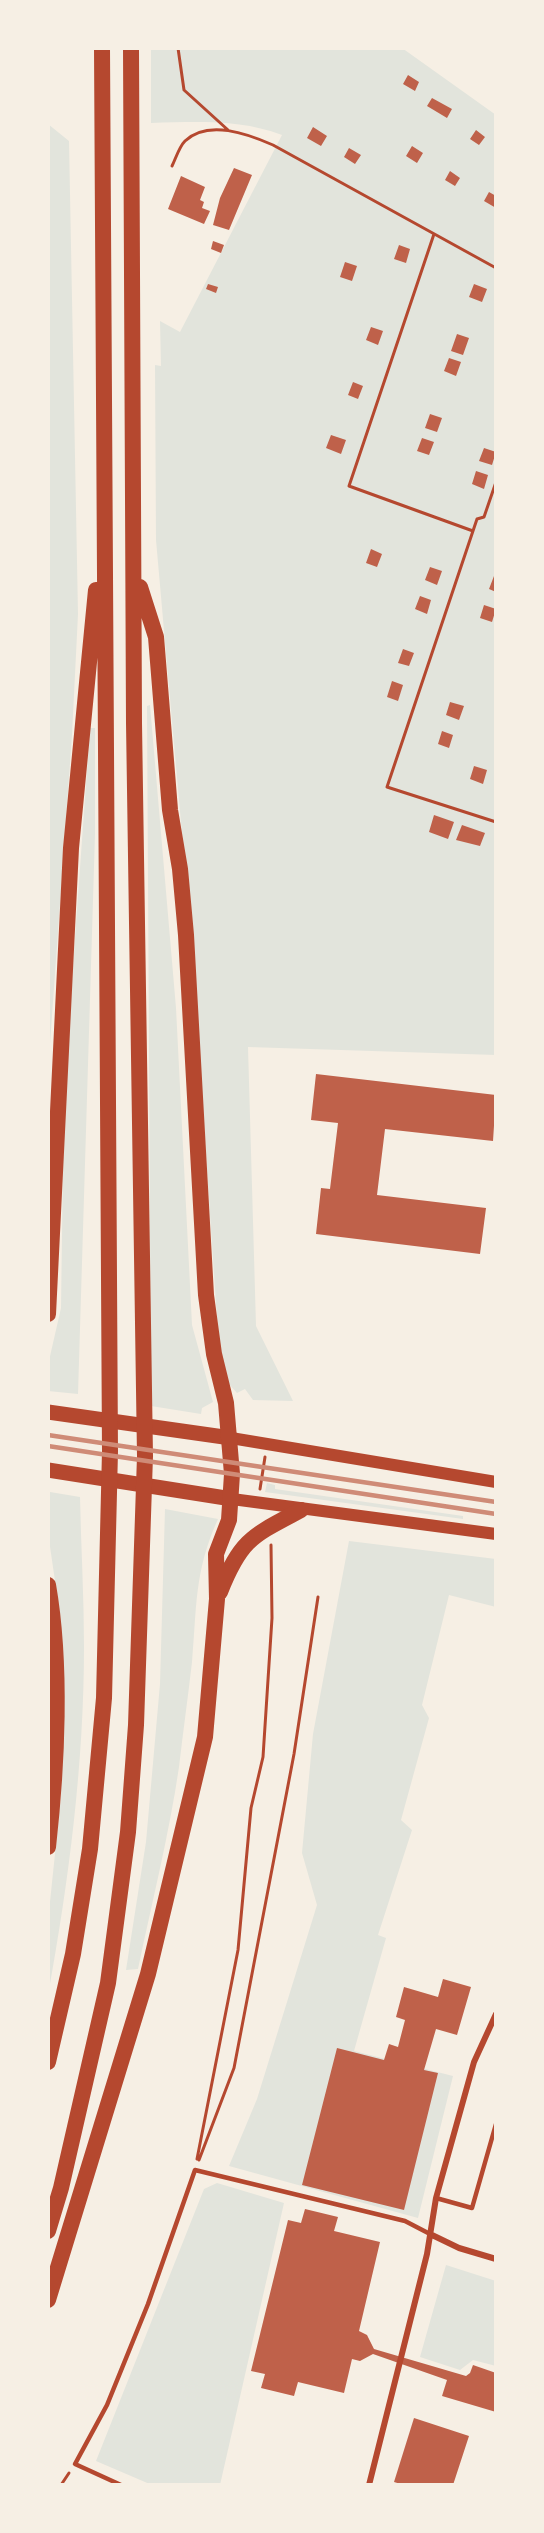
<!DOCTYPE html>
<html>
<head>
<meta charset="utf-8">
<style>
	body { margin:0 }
	#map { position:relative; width:544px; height:2533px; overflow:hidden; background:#f6efe4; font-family:Commissioner,sans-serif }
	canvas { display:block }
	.frame { position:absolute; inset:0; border:50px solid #f6efe4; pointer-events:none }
</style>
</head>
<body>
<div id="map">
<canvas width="544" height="2533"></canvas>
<div class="frame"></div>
</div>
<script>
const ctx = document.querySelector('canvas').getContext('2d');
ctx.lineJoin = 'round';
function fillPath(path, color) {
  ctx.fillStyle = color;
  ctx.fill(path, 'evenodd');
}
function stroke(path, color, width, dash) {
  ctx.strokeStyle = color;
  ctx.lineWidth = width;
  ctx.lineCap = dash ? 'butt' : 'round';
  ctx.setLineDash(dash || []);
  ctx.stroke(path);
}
fillPath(new Path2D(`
	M151,48H402L496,115V1055L248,1047L256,1326L293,1401L253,1400L245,1389L237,1393L228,1383L219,1348L192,947L156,540L155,365L161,366L160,321L180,332L282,135C239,119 197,122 151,123Z
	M48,124L69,141L78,614L72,735L48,1072Z
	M150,705L176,1008L192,1325L213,1402L202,1408L201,1414L151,1406L147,706Z
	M90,728H95V834L78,1394L48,1391V1365L61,1308L63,1159L70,1008Z
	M267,1483L275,1485V1489L463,1516V1519L265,1492Z
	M50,1492L80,1497C81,1547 84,1597 84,1647C84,1763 69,1880 48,1995V1921L61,1796L60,1615L48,1533Z
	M165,1509L218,1519C194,1572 197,1607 192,1662C188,1697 183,1732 179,1767C169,1835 152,1902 138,1969L126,1970L146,1842L160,1684Z
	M349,1541L496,1559V1607L449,1595L422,1705L429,1718L401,1820L412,1830L378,1935L386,1938L354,2051L453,2076L418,2218L229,2166L257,2099L317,1905L302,1853L313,1734Z
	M217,2183L284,2203L220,2485H152L96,2461L204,2189Z
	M446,2265L496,2281V2366L473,2360L460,2370L420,2357Z`), '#e2e4dc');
fillPath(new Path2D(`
	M408,75L419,82L415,91L403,84Z
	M432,98L452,109L447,118L427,106Z
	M313,127L327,136L321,146L307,138Z
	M476,130L485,137L479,145L470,139Z
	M412,146L423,153L417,163L406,156Z
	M349,148L361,155L355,164L344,157Z
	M234,168L252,175L229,230L213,225L220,198Z
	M450,171L460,178L455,186L445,180Z
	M181,176L205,187L200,200L204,202L202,208L210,211L204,224L168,209Z
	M489,192L496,196V208L484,201Z
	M213,241L224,245L221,253L211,249Z
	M399,245L410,249L406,263L394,259Z
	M345,262L357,266L352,281L340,277Z
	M208,284L218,287L216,293L206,289Z
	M474,284L487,289L482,302L469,297Z
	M371,327L383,331L378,345L366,340Z
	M457,334L469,338L463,355L451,351Z
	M449,358L461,362L456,376L444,371Z
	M353,382L363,386L358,399L348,395Z
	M430,414L442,418L437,432L425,428Z
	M331,435L346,440L341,454L326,448Z
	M422,438L434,442L429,455L417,451Z
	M484,448L496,452L492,465L479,461Z
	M476,471L488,475L484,489L472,484Z
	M371,549L382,554L377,567L366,563Z
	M430,567L442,571L437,585L425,580Z
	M494,576L496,577V592L489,589Z
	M420,596L431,600L427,614L415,609Z
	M484,605L496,609L492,622L480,618Z
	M403,649L414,653L409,666L398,663Z
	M392,681L403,685L398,701L387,697Z
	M450,702L464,706L459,720L446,715Z
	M442,731L453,735L449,748L438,744Z
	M474,766L487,770L483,784L470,779Z
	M434,815L454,822L448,839L429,832Z
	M462,825L485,833L480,846L456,840Z
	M316,1074L496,1095L493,1141L385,1129L377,1195L486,1208L480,1254L316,1234L321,1188L330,1189L338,1123L311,1120Z
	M443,1979L471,1987L457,2035L436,2029L424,2070L438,2073L404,2210L302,2185L337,2048L384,2060L389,2044L398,2047L405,2020L396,2017L404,1987L438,1997Z
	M305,2209L338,2217L334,2231L380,2242L359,2331L367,2335L374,2349L466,2376L470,2373L473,2365L496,2373V2412L442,2396L447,2380L373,2354L360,2361L352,2359L344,2393L298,2382L294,2396L261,2388L265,2374L251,2371L288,2220L301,2223Z
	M414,2418L469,2436L453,2485H404L394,2482Z`), '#bf614a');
stroke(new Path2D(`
	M178,48L184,90L228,130
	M172,166C176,158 179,147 185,141C208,119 248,134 273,145L496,268
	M434,234L349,486L473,531
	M496,482L484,517L477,519L387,787L496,822
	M260,1489L265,1457
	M197,2159L238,1950L251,1808L263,1757L272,1618L271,1545
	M199,2160L234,2068L294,1754L318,1597
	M61,2485L69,2473`), '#b5482f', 3);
stroke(new Path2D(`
	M436,2198L472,2208L496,2124
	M121,2485L75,2464L107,2405L148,2304L195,2170L405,2221L430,2234`), '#b5482f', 4.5);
stroke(new Path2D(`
	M430,2234L459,2248L496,2259
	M369,2485L427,2254L436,2198L474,2062L496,2014`), '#b5482f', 6);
stroke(new Path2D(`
	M231,1438L496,1482
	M232,1499L496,1534`), '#b5482f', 12);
stroke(new Path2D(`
	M48,1412L231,1438
	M48,1470L232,1499`), '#b5482f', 15);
stroke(new Path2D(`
	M48,1314L71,848L96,590
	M48,1585C62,1665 57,1767 48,1847
	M220,1592C241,1539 252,1536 301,1510
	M48,2062L73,1954L90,1849L104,1698L110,1451L102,48
	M48,2231L61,2188L108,1983L128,1832L136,1725L145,1456L134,723L131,48
	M48,2300L148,1974L205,1737L217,1599L216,1554L229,1520L232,1474L226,1403L214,1354L206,1295L186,935L180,869L170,810L156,637L140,587`), '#b5482f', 16);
stroke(new Path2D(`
	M48,1435L496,1502
	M48,1446L496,1514`), '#cf8b77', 4.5);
</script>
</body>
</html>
